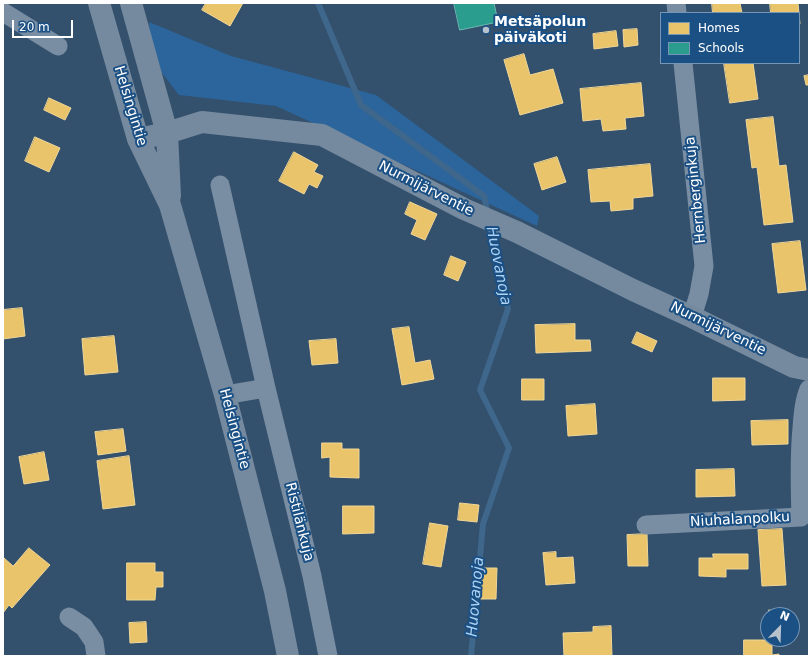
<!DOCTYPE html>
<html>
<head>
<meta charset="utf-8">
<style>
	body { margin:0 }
	#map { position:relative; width:812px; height:659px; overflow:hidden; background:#33506d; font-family:"DejaVu Sans",sans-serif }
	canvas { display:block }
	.frame { position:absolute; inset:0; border:4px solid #fff; pointer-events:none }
	.legend { position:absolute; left:660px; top:12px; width:140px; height:52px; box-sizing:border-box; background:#1b5085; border:1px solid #7696b6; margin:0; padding:5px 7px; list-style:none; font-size:12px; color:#fff }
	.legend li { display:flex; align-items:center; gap:8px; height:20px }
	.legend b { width:20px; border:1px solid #7696b6 }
	.north { position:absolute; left:760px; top:607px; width:40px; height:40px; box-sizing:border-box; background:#1b5085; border:1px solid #7696b6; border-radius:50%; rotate:23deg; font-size:11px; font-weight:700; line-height:16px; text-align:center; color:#fff }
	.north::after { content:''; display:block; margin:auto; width:14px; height:18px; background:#b8c2cc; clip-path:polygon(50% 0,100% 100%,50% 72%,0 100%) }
	.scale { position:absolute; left:12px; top:20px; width:61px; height:18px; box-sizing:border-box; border:2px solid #fff; border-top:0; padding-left:5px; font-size:12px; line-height:14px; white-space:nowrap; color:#fff; -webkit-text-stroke:3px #1b5085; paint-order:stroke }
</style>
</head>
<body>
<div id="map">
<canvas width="812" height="659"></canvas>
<div class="frame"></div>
<ul class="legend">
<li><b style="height:11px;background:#e9c46a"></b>Homes</li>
<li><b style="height:11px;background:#2a9d8f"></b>Schools</li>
</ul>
<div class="north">N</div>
<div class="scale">20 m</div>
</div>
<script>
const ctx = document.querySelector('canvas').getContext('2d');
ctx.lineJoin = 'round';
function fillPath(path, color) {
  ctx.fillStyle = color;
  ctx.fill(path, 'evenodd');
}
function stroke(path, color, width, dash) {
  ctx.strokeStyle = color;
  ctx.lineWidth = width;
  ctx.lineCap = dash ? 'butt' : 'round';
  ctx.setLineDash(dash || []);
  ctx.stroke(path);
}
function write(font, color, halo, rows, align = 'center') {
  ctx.font = font + ' "DejaVu Sans",sans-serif';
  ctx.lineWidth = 4;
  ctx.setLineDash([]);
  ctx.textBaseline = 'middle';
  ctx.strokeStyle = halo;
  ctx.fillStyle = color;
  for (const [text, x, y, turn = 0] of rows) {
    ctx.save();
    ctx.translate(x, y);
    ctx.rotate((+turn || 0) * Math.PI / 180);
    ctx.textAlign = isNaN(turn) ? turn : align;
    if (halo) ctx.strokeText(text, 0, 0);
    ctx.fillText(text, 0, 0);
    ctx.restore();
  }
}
fillPath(new Path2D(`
	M149,22L231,56L376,95L539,216L537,226L276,106L179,95L152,60Z`), '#2c659b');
const homes = new Path2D(`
	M206,3H243L230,26L202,10Z
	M712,3H740L742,13H713Z
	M770,3H798L800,24H799V13H771Z
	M637,29L638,45L624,47L623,30Z
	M616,31L618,46L594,49L593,34Z
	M524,54L530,75L553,69L563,103L520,115L504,60Z
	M724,63H753L758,99L730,103Z
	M809,75V85H806L804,76Z
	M641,83L644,116L625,118L626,129L603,131L601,119L583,121L580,89Z
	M49,98L71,108L65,120L44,110Z
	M773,117L779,166L786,165L793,222L764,225L757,167L752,168L746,120Z
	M35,137L60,148L49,172L25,161Z
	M294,152L318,165L314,172L323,176L317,188L309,184L304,194L279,181Z
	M557,157L566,182L542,190L534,164Z
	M650,164L653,196L633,198V209L611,211L610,201L591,202L588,170Z
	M410,202L437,214L425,240L411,234L417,220L405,214Z
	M800,241L806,290L778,293L772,244Z
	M451,256L466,262L458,281L444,275Z
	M22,308L25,336L3,339V310Z
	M575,324V340H590L591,351L536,353L535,325Z
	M409,327L415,363L430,360L434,379L402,385L392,329Z
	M637,332L657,341L652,352L632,343Z
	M114,336L118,372L85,375L82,339Z
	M336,339L338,363L312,365L309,341Z
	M713,378H745V400L713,401Z
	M522,379H544V400H522Z
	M595,404L597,434L568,436L566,406Z
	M788,420V444L752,445L751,421Z
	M123,429L126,451L98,455L95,432Z
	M322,443H342V449H359V478L330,477V457L322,458Z
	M44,452L49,480L24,484L19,457Z
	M129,456L135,505L103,509L97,461Z
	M734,469L735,496L696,497V470Z
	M460,503L479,505L477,522L458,520Z
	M343,506H374V533L343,534Z
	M430,523L448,526L441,567L423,564Z
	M782,529L786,585L762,586L758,530Z
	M647,534L648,566H628L627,535Z
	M29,548L50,565L12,608L9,605L3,613V560L4,558L13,566Z
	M556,552V558L573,557L575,583L546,585L543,553Z
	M713,554H748V569H726V577L699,576V558H713Z
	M127,563H155V572H163V587H156L155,600H127Z
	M481,568H497L496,599H481Z
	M769,610L783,612L782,615H769Z
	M146,622L147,642L130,643L129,623Z
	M611,626L612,656H564L563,633L593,632V627Z
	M744,640H772V655L779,654V656H744Z`);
fillPath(homes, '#e9c46a');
stroke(homes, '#f0d697', 1);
const schools = new Path2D(`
	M454,3H494L498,22L460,30Z`);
fillPath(schools, '#2a9d8f');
stroke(schools, '#6abab1', 1);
stroke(new Path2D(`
	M318,3L361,105L484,196L488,215
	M471,656L483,524L509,448L480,390L508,309L490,226`), '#3f668b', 6);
stroke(new Path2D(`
	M676,3L677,13
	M3,12L58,46
	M683,63L704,266L699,294L692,317
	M220,185L266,388
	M225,395L266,388L312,576L328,656
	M646,525L801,517C800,487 799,458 802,428C803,415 804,401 809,389
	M69,617L84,627L94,642L96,656`), '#7a8ea3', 19);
stroke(new Path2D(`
	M99,3L138,139L170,205L225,395L275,591L288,656
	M131,3L167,133L170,196
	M138,139L167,133L202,122L322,135L464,209L517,232L633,290L692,317L794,367L809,370`), '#758a9e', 22);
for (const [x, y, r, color] of [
	[486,30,4,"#b8c2cc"]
]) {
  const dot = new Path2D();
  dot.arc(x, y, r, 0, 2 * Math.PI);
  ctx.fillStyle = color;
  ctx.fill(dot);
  stroke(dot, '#1b5085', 1.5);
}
write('bold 14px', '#fff', '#1b5085', [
	["Metsäpolun",494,22],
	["päiväkoti",494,38]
], 'left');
write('14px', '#fff', '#1b5085', [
	["Helsingintie",130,106,73],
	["Nurmijärventie",426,189,27],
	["Hernberginkuja",696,190,-96],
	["Nurmijärventie",718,329,26],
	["Helsingintie",234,429,75],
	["Niuhalanpolku",740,520,-3],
	["Ristilänkuja",299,522,76]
]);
write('italic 15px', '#add2f3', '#1b5085', [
	["Huovanoja",498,266,79],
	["Huovanoja",476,597,-85]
]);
</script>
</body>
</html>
